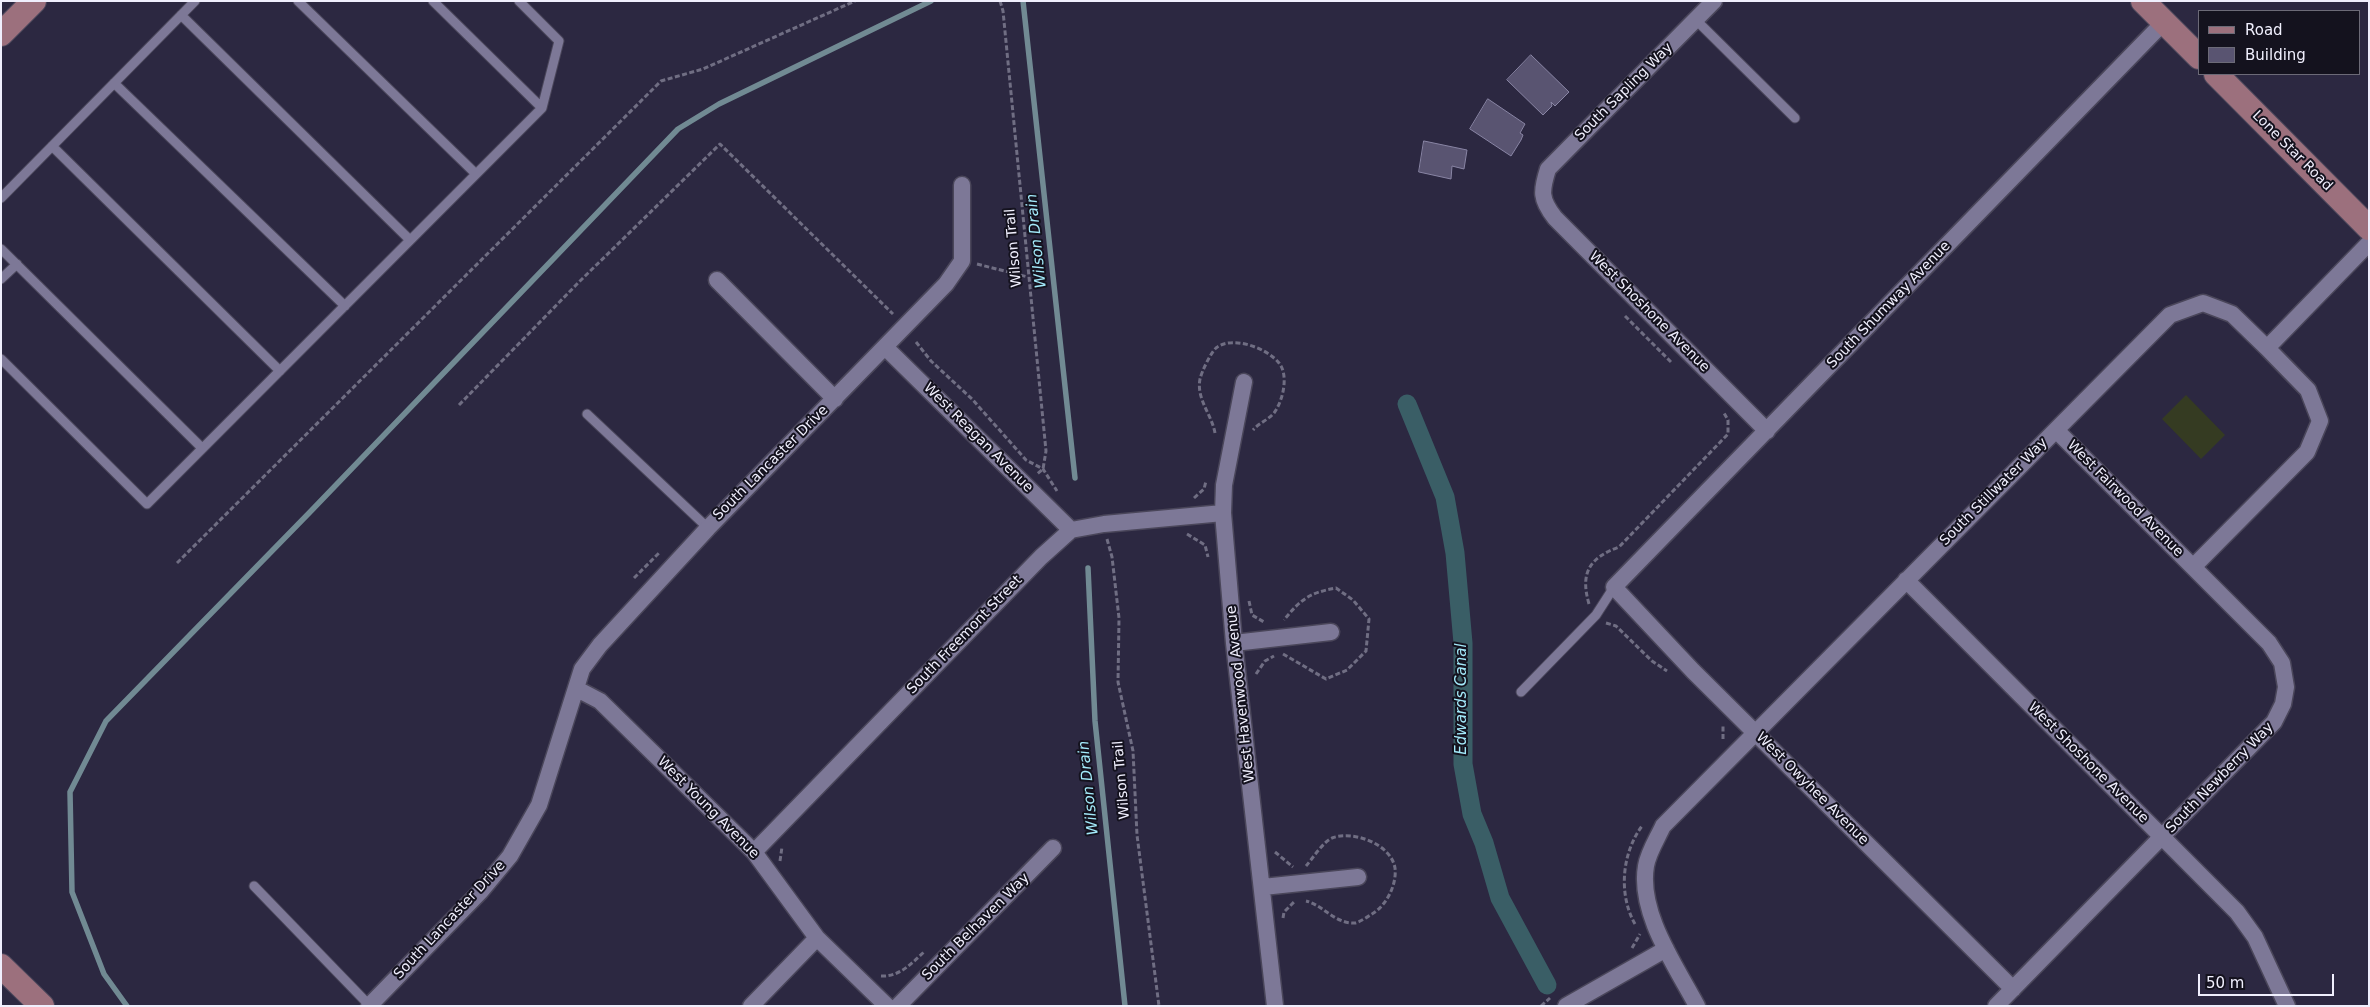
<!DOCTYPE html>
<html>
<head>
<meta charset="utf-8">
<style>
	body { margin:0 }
	#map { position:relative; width:2370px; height:1007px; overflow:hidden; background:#2c2841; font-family:"DejaVu Sans",sans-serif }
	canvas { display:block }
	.frame { position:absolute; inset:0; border:2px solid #f0effd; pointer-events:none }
	.legend { position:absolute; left:2198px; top:10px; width:162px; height:65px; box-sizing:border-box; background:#14121e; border:1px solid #6c6a77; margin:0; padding:6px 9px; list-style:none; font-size:15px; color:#f0effd }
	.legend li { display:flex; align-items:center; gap:10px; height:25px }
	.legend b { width:25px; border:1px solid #6c6a77 }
	.scale { position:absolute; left:2198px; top:974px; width:136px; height:22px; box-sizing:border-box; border:2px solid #f0effd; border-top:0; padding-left:6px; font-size:15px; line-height:18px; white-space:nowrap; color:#f0effd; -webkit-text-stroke:4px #14121e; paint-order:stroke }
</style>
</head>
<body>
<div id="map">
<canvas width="2370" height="1007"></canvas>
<div class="frame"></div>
<ul class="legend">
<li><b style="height:6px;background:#9c707d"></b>Road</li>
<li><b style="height:14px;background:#595471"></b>Building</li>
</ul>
<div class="scale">50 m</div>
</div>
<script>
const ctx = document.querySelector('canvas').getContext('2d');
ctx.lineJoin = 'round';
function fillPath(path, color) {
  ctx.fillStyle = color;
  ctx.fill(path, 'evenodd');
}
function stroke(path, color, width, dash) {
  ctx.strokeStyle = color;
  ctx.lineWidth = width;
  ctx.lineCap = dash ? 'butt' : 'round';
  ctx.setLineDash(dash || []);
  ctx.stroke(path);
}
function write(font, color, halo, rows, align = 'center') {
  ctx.font = font + ' "DejaVu Sans",sans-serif';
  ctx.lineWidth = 4;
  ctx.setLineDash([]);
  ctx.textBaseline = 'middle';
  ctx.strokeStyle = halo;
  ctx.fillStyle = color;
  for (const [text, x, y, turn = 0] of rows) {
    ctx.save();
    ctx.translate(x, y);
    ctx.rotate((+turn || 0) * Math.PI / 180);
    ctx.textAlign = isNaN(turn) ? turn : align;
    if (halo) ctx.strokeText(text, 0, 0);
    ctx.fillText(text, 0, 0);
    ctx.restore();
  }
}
fillPath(new Path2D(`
	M2186,395L2225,435L2201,459L2162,419Z`), '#353b22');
stroke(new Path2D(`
	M1023,1L1075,478
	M1088,568L1095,721L1125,1006
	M127,1006L104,974L72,892L70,792L106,721L311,511L678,129L719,104L931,1`), '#718a93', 5.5);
stroke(new Path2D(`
	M1407,404L1445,497L1455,553L1463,643V764L1472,814L1484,843L1500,898L1547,985`), '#3a5e66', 19);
const building = new Path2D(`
	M1531,55L1569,92L1555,106L1551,102L1552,106L1543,115L1507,80Z
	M1488,99L1525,124L1520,133L1523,135L1521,140L1511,156L1470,129Z
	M1424,141L1467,150L1464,169L1452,166L1451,179L1419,172Z`);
fillPath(building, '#595471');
stroke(building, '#8985a4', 1);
const lane = new Path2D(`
	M298,1L476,174
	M433,1L542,108
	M181,15L410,240
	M1696,20L1795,118
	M114,83L345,306
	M52,146L280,371
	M1,198L195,1
	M1,249L202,448
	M1,279L17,264
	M1,359L147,504L542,108L559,41L519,1
	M587,414L708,528
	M1521,692L1596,615L1614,587
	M254,886L369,1005`);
const street = new Path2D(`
	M1714,1L1548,169C1541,191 1540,199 1555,218L1767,431
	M717,280L835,399
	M885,347L1071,530
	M1244,382L1224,485L1223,513L1234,643L1275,1006
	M2056,430L2193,567
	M1906,580L2237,912L2255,937L2287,1006
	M1234,643L1331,632
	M577,689L600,701L754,852L817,938L887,1006
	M754,852L1041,557L1071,530L1104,524L1223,513
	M1263,887L1358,877
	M2013,989L1693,671L1614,587L2164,22
	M369,1006L481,891L510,856L539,805L582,669L600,645L708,528L946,284L962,261V185
	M751,1006L817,938
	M898,1006L1053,848
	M1566,1006L1666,949
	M1697,1006C1676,966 1638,913 1646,866C1648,853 1657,839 1663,826L2170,315L2203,303L2232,314L2267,348L2369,243
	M1996,1006L2274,722L2283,704L2286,687L2282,663L2269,643L2193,567L2307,452L2320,421L2308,390L2267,348`);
const secondary = new Path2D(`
	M2143,1L2199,57
	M1,34L34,1
	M2216,74L2369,228
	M1,966L42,1006`);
stroke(lane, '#4a465a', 11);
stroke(street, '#4a465a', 19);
stroke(secondary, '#4a465a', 26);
stroke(new Path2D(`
	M1000,1L1003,11L1046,451L1043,469L1037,474
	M977,264L1028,277
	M1625,316L1671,362
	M916,342L931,361L972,399L1026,460L1043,469L1057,491
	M459,405L579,282L720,144L893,314
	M1215,433C1212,415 1196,399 1200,379C1202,371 1210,354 1216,348C1232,335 1267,348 1279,363C1289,375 1283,401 1274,413C1268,420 1259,423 1253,430
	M1194,498L1204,489L1206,481
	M1187,534L1205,545L1208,557
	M1107,539L1112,557L1119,618L1118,682L1133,751L1137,835L1159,1006
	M177,563L661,81L703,69L855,1
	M634,578L660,552
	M1249,601L1252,615L1264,622
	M1589,604C1580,573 1589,558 1619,547L1728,434V420L1724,413
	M1606,623L1616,626L1652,661L1667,671
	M1283,654L1326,679L1347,670L1366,651L1369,619L1353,600L1336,588C1309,593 1301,599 1284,620
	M1256,674L1265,661L1274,656
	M1723,739V726
	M1275,852L1293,867
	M780,861L782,847
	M1306,866C1313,858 1323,842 1332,838C1353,830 1391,844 1395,868C1397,885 1386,906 1372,914C1367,917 1360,922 1355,923C1335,924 1323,905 1306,901
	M1283,918L1284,912L1295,901
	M1635,924C1618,894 1622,853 1642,826
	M1632,948L1640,934
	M881,976C899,977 911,964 924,952
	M1541,1006L1550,998`), '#706e83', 3, [5, 2.5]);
stroke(lane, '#7d7897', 9);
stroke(street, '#7d7897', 16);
stroke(secondary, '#9c707d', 24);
write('14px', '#f0effd', '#14121e', [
	["South Sapling Way",1624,92,-45],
	["Lone Star Road",2292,151,45],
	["Wilson Trail",1014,248,-95],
	["South Shumway Avenue",1889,305,-46],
	["West Shoshone Avenue",1649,312,45],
	["West Reagan Avenue",978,438,45],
	["South Lancaster Drive",771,463,-45],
	["South Stillwater Way",1994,492,-45],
	["West Fairwood Avenue",2125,499,45],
	["South Freemont Street",965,635,-46],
	["West Havenwood Avenue",1241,694,-96],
	["West Shoshone Avenue",2088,763,45],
	["South Newberry Way",2220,778,-46],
	["Wilson Trail",1122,780,-95],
	["West Owyhee Avenue",1812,789,45],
	["West Young Avenue",708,808,45],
	["South Lancaster Drive",450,920,-47],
	["South Belhaven Way",976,927,-45]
]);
write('italic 15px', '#a3eafa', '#14121e', [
	["Wilson Drain",1037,241,-96],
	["Edwards Canal",1462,699,-90],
	["Wilson Drain",1089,788,-96]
]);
</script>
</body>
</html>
